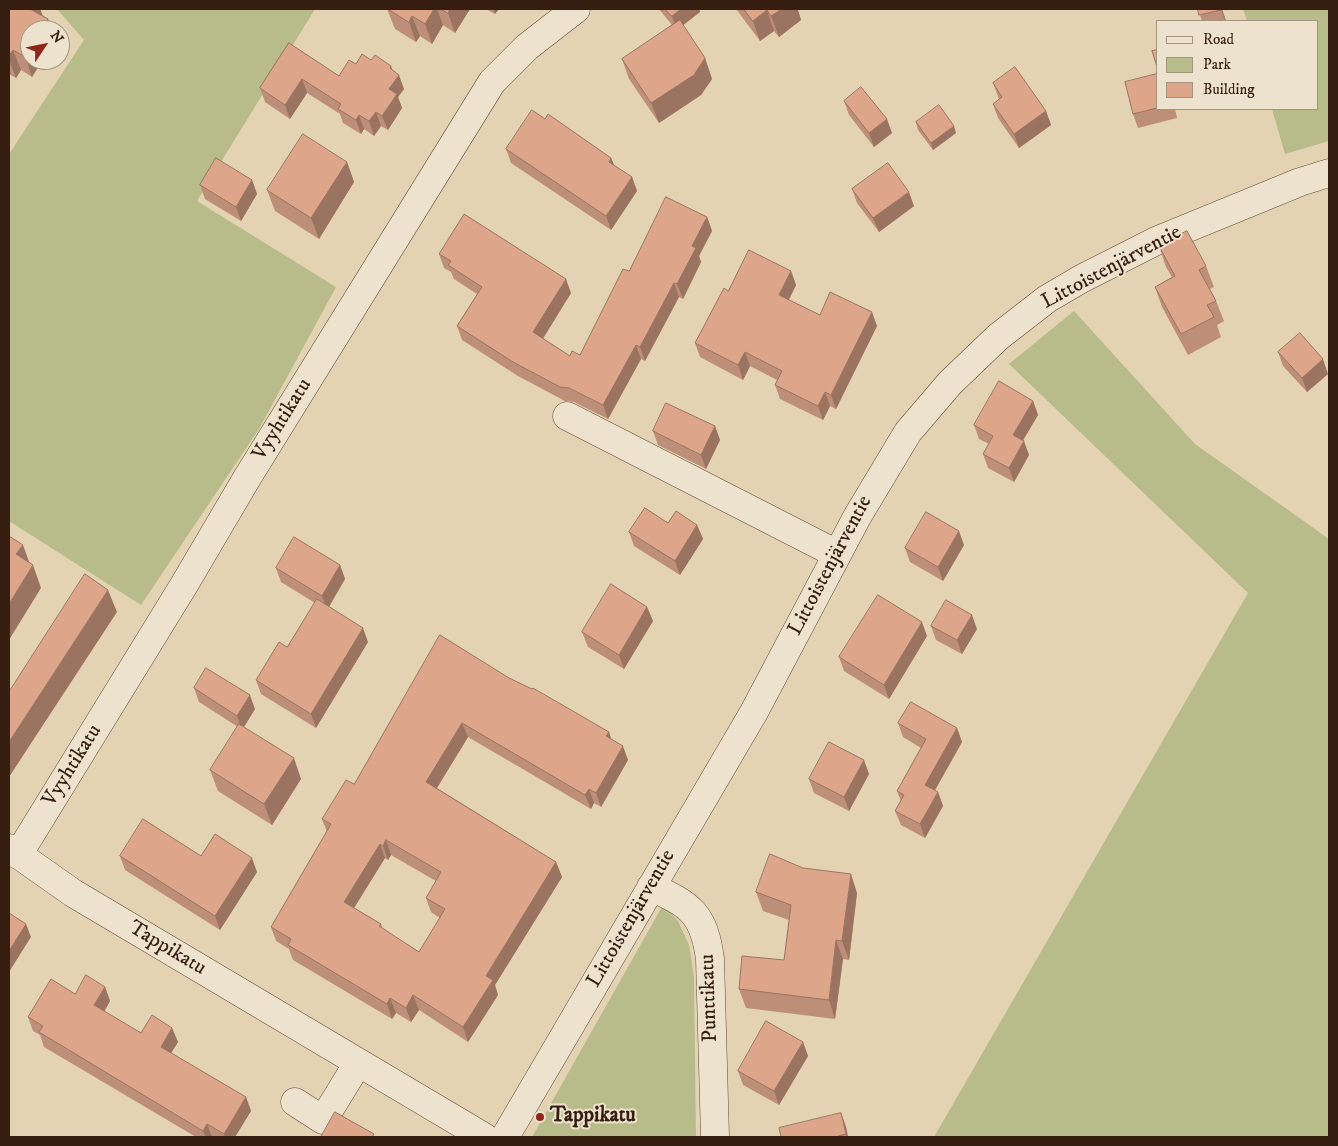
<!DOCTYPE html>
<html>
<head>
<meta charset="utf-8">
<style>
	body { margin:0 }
	#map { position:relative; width:1338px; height:1146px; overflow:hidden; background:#e3d3b3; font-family:"IM FELL DW Pica",serif }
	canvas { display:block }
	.frame { position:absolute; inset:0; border:10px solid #361f11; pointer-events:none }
	.legend { position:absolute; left:1156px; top:20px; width:162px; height:90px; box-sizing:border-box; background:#ede2ce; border:1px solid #a49482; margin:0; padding:6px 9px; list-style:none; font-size:15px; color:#361f11 }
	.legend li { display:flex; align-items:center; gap:10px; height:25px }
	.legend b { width:25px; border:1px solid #a49482 }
	.north { position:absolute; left:20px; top:20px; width:50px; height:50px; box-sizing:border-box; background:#ede2ce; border:1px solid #a49482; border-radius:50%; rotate:56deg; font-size:14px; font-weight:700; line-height:20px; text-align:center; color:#361f11 }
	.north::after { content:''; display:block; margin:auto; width:18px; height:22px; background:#8f2418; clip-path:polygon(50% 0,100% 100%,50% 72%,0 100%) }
</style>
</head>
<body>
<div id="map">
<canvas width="1338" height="1146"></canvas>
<div class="frame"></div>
<ul class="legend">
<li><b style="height:6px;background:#ede2ce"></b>Road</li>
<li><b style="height:14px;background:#b8bb8a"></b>Park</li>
<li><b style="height:14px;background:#dda68b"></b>Building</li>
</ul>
<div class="north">N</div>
</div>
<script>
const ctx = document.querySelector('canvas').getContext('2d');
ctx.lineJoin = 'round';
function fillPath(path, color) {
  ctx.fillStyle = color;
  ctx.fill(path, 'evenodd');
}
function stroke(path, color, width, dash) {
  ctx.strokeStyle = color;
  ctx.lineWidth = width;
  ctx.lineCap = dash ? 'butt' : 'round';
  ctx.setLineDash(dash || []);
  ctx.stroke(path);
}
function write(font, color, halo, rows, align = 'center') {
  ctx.font = font + ' "IM FELL DW Pica",serif';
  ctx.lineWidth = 4;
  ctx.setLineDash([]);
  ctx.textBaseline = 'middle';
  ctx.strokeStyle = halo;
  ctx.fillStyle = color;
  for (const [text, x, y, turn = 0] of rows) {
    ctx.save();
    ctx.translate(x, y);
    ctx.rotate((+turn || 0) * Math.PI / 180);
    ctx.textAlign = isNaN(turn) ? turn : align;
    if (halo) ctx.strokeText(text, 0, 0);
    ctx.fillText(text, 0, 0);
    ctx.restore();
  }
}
fillPath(new Path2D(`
	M57,9H315L197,201L336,287L259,429L141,605L9,521V154L84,40Z
	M1243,9H1329V141L1285,154L1272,109H1317V21H1247Z
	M1074,311L1195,444L1329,539V1137H934L1248,593L1009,364Z
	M663,905L678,921L689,945L694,977L696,1137H532Z`), '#b8bb8a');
const minor = new Path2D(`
	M567,416L837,554
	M9,848L73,893L484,1137
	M18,855L184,585L247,478L492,82L527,47L576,9
	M651,887C691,905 704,914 710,959L715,1137
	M295,1102L323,1120L358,1063
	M505,1137L754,712L857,517L908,432L950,383L998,337L1047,299L1081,279L1156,241L1300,182L1329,173`);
stroke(minor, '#614c3a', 29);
stroke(minor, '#ede2ce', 28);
fillPath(new Path2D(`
	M9,9H40L43,16L48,19L52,30H30L32,77L21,70L16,78L9,74Z
	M387,9H470L455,33L443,25L432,44L420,36L416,42L395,29Z
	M486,9H499L495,14Z
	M659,9H699L700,12L683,25L705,58L712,79L701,95L659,123L629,79L622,59L672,25Z
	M736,9H799L798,10L801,20L779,37L774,31L760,41Z
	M1198,9H1222L1226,21H1202Z
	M289,43L339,76L356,64L371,60L393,71L404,89L398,97L402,108L388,130L381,126L374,136L364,129L361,134L343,123L340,114L307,93L290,119L265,102L260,88Z
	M1157,74V109H1175L1177,118L1138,128L1133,114Z
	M993,83L1046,111L1051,125L1019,148L998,118L993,104L999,99Z
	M844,101L892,133L874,147L849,115Z
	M545,119L611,158L614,165L632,177L637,191L611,230L511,163L506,149Z
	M916,122L956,133L933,150L918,130Z
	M347,162L354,182L319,239L275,211L267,190Z
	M252,180L257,194L241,221L205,199L200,185Z
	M852,189L914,206L879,232L857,203Z
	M707,217L712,231L699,256L701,262L683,299L679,297L645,361L641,359L608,419L574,402L565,401L518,376L462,340L457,326L477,294L454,279L451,272L444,268L439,254L571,293L543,339L570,356L580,355L629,271Z
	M1159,246L1206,266L1214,287L1210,289L1216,301L1224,321L1217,325L1221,337L1188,355L1162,307L1155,287L1172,277L1166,267Z
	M791,271L796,285L789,300L820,315L877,326L836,409L830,406L823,420L780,399L775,385L777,380L750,366L743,380L700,357L695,343L728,291Z
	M1278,352L1328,374L1307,392L1283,366Z
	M1033,401L1038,415L1023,440L1029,455L1014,482L988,468L983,454L989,444L979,439L974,425Z
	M715,426L720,440L706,469L658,445L653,431Z
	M668,523L697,525L703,539L680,575L634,546L629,532Z
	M964,545L943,581L910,562L905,548Z
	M340,565L345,579L329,607L368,642L316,728L261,694L256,680L287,647L315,603L281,582L276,568Z
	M647,607L653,621L624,669L588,647L582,632Z
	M931,626L977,629L962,654L936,640Z
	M927,636L889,699L844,671L839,657Z
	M509,678L609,732L611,739L628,760L601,807L594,803L591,809L468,737L437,788L556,862L562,877L495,985L498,995L468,1042L419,1010L411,1022L396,1013L392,1019L293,960L289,949L276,941L271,927L327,832L322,819L354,784ZM391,855L436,881L426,898L431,912L440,918L419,952L383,929L381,924L354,908L385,858L388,860Z
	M194,688L255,709L244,727L301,779L272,825L218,791L210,770L238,727L199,702Z
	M898,723L957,728L962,742L935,790L938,792L943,806L925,838L901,825L895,811L901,801L897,791L921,748L903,737Z
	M869,774L849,811L814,793L809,779Z
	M120,856L257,872L220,930L125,870Z
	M756,892L857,893L849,960L843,959L835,1019L746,1008L739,989L784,960L789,920L763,911Z
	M105,987L110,1001L104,1011L141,1033L172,1028L178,1042L171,1053L246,1097L251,1111L235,1137H196L44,1047L40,1035L33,1031L28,1017L75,994Z
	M803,1042L808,1056L779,1105L743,1085L738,1071Z
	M841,1113L846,1127L848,1137H781Z`), '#be8f78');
fillPath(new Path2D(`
	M30,9H40L44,19Z
	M434,9H437L443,25L432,44L425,24Z
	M450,9H470L455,33L448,13Z
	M493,9H499L495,14Z
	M681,9H699L700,12L677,30L672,16Z
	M782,9H799L798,10L801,20L779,37L771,16Z
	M1221,9H1222L1226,21H1225Z
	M767,10L774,31L760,41L753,21Z
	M412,16L420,36L416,42L409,22Z
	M48,19L52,30H41Z
	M30,48V60H43L32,77L25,57Z
	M13,50L21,70L16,78L9,60V56Z
	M705,58L712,79L701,95L659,123L651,103Z
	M391,66L396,79L399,75L404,89L398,97L402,108L388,130L382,116L389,89L390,68Z
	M302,79L307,93L290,119L285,105Z
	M1046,111L1051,125L1019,148L1014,134Z
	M376,112L381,126L374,136L369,121Z
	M359,115L364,129L361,134L356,120Z
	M887,119L892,133L874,147L869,133Z
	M954,126L956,133L933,150L931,143Z
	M611,158L617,172L609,162Z
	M347,162L354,182L319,239L311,218Z
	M632,177L637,191L611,230L606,216Z
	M252,180L257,194L241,221L236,207Z
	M909,192L914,206L879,232L873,218Z
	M707,217L712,231L699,256L701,262L683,299L677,284L692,246Z
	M791,271L796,285L784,309L779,295Z
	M566,279L571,293L538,346L533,332Z
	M674,283L679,297L645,361L640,347Z
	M872,312L877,326L836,409L831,395Z
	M636,345L641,359L608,419L603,405Z
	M745,352L750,366L743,380L738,365Z
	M1323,359L1328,374L1307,392L1302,378Z
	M825,392L830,406L823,420L818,406Z
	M1033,401L1038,415L1018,449L1013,435Z
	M715,426L720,440L706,469L701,455Z
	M1024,441L1029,455L1014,482L1009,468Z
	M697,525L703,539L680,575L675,561Z
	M959,531L964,545L943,581L938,567Z
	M23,545L31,567L16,554Z
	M33,565L41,588L9,640V604Z
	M340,565L345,579L327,610L322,596Z
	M108,590L117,612L9,777V742Z
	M647,607L653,621L624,669L619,655Z
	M972,615L977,629L962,654L957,640Z
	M922,622L927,636L889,699L884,685Z
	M363,628L368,642L316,728L311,714Z
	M250,695L255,709L242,730L237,716Z
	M462,723L468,737L432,796L426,782Z
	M957,728L962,742L930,799L925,785Z
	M609,732L614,747L606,736Z
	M623,746L628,760L601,807L596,793Z
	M294,758L301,779L272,825L264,804Z
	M864,760L869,774L849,811L844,797Z
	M589,789L594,803L591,809L585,795Z
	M938,792L943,806L925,838L920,824Z
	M386,840L391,855L388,860L383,846Z
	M380,844L385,858L349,916L344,902Z
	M252,858L257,872L220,930L215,916Z
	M556,862L562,877L495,985L498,995L468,1042L463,1027L486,976Z
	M851,874L857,893L849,960L842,941Z
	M26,924L31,937L9,972V951Z
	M836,940L843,959L835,1019L829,1000Z
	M105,987L110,1001L100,1019L94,1005Z
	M413,995L419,1010L411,1022L406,1008Z
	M390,998L396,1013L392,1019L387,1004Z
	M172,1028L178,1042L166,1061L161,1047Z
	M803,1042L808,1056L779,1105L774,1091Z
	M246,1097L251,1111L235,1137H225L224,1134Z
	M841,1113L846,1127L848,1137H847L846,1134Z
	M207,1124L212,1137H206L203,1131Z`), '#9b7461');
const building = new Path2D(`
	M9,9H30L48,19L41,30H30V48L25,57L13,50L9,56Z
	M388,9H434L425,24L412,16L409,22Z
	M441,9H450L448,13Z
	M665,9H681L672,16Z
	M744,9H782L771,16L767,10L753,21Z
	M1198,9H1221V10L1199,15Z
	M680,20L705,58L694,75L651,103L622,59Z
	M289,43L339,76L349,60L356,64L362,54L371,60L375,55L391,66L390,68L399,75L389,89L397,94L382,116L376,112L369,121L359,115L356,120L338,109L341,104L302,79L285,105L260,88Z
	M1157,50V67L1152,51Z
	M1015,67L1046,111L1014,134L993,104L1002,97L993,83Z
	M1157,74V108L1133,114L1125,82Z
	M861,87L887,119L869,133L844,101Z
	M939,105L954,126L931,143L916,122Z
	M532,110L545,119L548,114L611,158L609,162L632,177L606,216L506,149Z
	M303,134L347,162L311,218L267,190Z
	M216,158L252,180L236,207L200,185Z
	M888,163L909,192L873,218L852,189Z
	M666,197L707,217L692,246L696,248L677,284L674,283L640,347L636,345L603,405L569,388L560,387L513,362L457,326L482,287L448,265L451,261L439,254L464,214L566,279L533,332L570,356L572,351L580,355L623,269L629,271Z
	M1187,231L1206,266L1199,270L1216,301L1207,305L1214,317L1181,334L1155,287L1175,276L1159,246Z
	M749,250L791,271L779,295L820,315L830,292L872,312L831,395L825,392L818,406L775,385L782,371L745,352L738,365L695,343L724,288L728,291Z
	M1300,333L1323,359L1302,378L1278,352Z
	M999,381L1033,401L1013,435L1024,441L1009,468L983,454L993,436L974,425Z
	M666,403L715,426L701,455L653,431Z
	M645,508L668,523L676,511L697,525L675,561L629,532Z
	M926,512L959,531L938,567L905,548Z
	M9,536L23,545L16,554L33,565L9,604Z
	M294,537L340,565L322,596L276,568Z
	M85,574L108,590L9,742V692Z
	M611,584L647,607L619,655L582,632Z
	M878,595L922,622L884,685L839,657Z
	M317,599L363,628L311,714L256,680L279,642L287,647Z
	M946,600L972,615L957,640L931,626Z
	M440,635L509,678L532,689L533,688L609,732L606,736L623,746L596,793L589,789L585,795L462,723L426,782L556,862L486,976L493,980L463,1027L413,995L406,1008L390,998L387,1004L288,945L291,939L271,927L331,824L322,819L346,780L354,784ZM386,840L441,872L426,898L445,909L419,952L379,926L381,924L344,902L380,844L383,846Z
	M206,668L250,695L237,716L194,688Z
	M911,702L957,728L925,785L938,792L920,824L895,811L904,795L897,791L926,739L898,723Z
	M239,724L294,758L264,804L210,770Z
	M829,742L864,760L844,797L809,779Z
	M143,819L201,856L215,834L252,858L215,916L120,856Z
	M770,854L803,868L851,874L842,941L836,940L829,1000L739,989L742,956L784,960L791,905L756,892Z
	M9,913L26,924L9,951Z
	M86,975L105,987L94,1005L141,1033L152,1015L172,1028L161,1047L246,1097L224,1134L207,1124L203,1131L39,1032L43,1026L28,1017L51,979L75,994Z
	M766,1021L803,1042L774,1091L738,1071Z
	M335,1112L374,1134L372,1137H321Z
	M841,1113L846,1134L838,1136V1137H781L779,1128Z`);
fillPath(building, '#dda68b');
stroke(building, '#9b7461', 1);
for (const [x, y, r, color] of [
	[540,1117,5,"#8f2418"]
]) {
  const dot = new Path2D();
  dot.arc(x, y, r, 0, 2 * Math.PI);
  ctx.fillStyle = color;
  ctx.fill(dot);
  stroke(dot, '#ede2ce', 2);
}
write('21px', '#361f11', '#ede2ce', [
	["Littoistenjärventie",1112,268,-28],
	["Vyyhtikatu",283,420,-58],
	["Littoistenjärventie",831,566,-62],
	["Vyyhtikatu",73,766,-58],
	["Littoistenjärventie",632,919,-60],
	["Tappikatu",167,949,31],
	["Punttikatu",710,998,-92]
]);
write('bold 21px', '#361f11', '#ede2ce', [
	["Tappikatu",550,1117]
], 'left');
</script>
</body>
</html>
